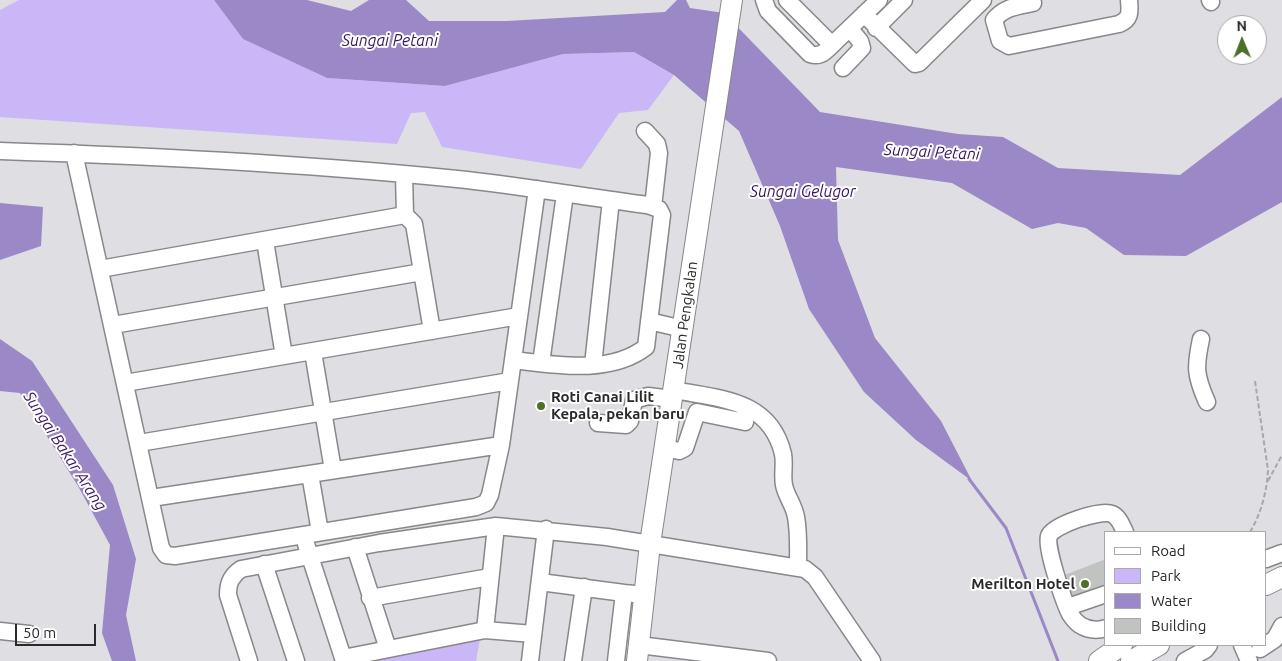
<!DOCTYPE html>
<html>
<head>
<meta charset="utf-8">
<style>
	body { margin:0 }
	#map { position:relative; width:1282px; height:661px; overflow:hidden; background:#dfdee2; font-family:Ubuntu,sans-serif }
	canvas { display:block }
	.legend { position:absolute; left:1104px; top:531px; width:162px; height:115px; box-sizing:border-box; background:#fff; border:1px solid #aaa; margin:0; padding:6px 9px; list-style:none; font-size:15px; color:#2a2a2b }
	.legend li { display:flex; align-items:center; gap:10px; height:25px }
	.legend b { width:25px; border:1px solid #aaa }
	.north { position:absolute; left:1217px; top:15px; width:50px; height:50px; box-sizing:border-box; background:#fff; border:1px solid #aaa; border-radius:50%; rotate:359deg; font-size:14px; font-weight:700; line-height:20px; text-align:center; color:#2a2a2b }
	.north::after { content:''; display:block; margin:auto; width:18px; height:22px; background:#4a7029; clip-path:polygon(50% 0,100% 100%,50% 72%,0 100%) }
	.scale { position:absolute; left:15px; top:624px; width:81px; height:22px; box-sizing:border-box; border:2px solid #2a2a2b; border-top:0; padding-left:6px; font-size:15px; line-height:18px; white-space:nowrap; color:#2a2a2b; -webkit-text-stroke:4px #fff; paint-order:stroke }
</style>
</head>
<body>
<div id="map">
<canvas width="1282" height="661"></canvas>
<ul class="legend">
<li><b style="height:6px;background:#fff"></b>Road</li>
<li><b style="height:14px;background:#cab7f7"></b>Park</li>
<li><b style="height:14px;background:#9b88c6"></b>Water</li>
<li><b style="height:14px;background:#c1c3c0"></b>Building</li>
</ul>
<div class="north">N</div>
<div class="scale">50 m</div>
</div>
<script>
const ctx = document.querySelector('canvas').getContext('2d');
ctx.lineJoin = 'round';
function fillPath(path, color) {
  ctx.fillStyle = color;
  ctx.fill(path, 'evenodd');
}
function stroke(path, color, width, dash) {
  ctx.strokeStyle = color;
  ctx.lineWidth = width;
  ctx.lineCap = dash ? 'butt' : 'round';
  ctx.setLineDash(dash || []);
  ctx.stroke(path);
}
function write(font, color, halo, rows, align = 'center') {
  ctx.font = font + ' Ubuntu,sans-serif';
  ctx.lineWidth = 4;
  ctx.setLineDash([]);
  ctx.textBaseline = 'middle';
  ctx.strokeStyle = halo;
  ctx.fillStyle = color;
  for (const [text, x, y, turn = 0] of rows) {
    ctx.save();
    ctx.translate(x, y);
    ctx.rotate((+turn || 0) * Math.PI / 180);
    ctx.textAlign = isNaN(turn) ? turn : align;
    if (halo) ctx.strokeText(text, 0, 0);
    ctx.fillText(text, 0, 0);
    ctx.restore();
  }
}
fillPath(new Path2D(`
	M19,0H214L243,39L327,78L445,86L563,54L634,52L674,75L648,110L619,113L581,169L442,147L425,112L411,113L397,144L0,117V10Z
	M480,639L476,661H372L466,641Z`), '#cab7f7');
fillPath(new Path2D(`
	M214,0H307L351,11L369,0H406L429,21H507L665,12L677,0H686L690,8L724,13L820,112L958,134L1003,137L1058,168L1180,175L1282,97V202L1186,256L1124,255L1086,228L1058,223L1032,229L952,183L836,167L838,240L875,338L941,421L972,481L916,440L864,392L809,309L780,226L739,131L674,75L634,52L563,54L445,86L327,78L243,39Z
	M0,203L43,207L41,246L0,260Z
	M0,339L32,361L113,485L136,559L126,615L136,661H112L102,633L110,545L78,486L20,393L0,391Z`), '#9b88c6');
stroke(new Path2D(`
	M969,479L1006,528L1058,661`), '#9b88c6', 3);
fillPath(new Path2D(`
	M1106,559V592L1073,604L1062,576Z`), '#c1c3c0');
const minor = new Path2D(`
	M764,0L768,11L810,54C821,58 827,50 834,43
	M787,0L829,42L834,43L879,0
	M1210,0L1211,2
	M1033,3C1018,6 1004,7 994,20L1000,41L1009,46L1119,24C1131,19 1130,12 1129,0
	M864,14L915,64L919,63L983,0
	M876,28L904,0
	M843,68L862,48L860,41L850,29
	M645,131L657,144L659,153L653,207
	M0,151C156,156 312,164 467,180C527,187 587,197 647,205L659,209L662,215L646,347C610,375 556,365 513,360
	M74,153L161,548L166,555L175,556L476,507L486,503L490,495L501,445L537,189
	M404,174L405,215
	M265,241L284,356
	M100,269L405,215L414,224L432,331
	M649,321L683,329
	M113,325L422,272
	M1201,339C1195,367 1195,375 1207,402
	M313,352L333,470
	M541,363L565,194
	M593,365L611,200
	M125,383L519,316
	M674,390C720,399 770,399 783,454C785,464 782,475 784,485C786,496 794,505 796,517C799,533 798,550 798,566
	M598,423L626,425L630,421L634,400L648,396L672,399
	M139,443L510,381
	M665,448L679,451L685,448L697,412L745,422
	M310,474L320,532
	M151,498L501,445
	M306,544L344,661
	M355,547L388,649
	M1266,559L1282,553
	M264,564L296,661
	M540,582L624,593
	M370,598L490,577
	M1068,607L1106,594
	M1106,628C1097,631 1088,630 1080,625C1077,623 1072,617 1070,614C1064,602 1045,547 1049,536C1053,525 1101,509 1112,514C1119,517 1122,526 1125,532
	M485,630L496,526
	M0,631L29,634
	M639,645L768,661
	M1242,645L1249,661
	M1260,649L1275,639L1282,626
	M343,658L485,630L533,634
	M249,661L228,595C228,583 231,576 241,569L379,543L496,526L607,537L805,569L815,577L872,661
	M530,661L546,529
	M573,661L584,587
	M616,661L624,593L645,595
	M1185,661L1205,650L1209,645`);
const major = new Path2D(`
	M1266,585L1282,577
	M637,661L650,544L732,0
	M1099,661L1122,645
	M1131,661L1159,645`);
stroke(minor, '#88878a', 19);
stroke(major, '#88878a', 22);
stroke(new Path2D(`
	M1268,481L1282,455
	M1250,532C1261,514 1267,491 1268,470L1255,381`), '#a8a7aa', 2, [5, 2.5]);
stroke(minor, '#fff', 16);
stroke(major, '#fff', 20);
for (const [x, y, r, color] of [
	[541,406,5,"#4a7029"],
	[1085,584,5,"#4a7029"]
]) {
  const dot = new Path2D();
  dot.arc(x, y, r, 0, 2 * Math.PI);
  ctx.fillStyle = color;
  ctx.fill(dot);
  stroke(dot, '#fff', 2);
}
write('15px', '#2a2a2b', '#fff', [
	["Jalan Pengkalan",685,315,-82]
]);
write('bold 15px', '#2a2a2b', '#fff', [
	["Roti Canai Lilit",551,397],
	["Kepala, pekan baru",551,414],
	["Merilton Hotel",1075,584,"right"]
], 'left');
write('italic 16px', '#36165f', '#fff', [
	["Sungai Petani",390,41],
	["Sungai Petani",932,152,3],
	["Sungai Gelugor",803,192],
	["Sungai Bakar Arang",65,451,57]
]);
</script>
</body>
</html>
